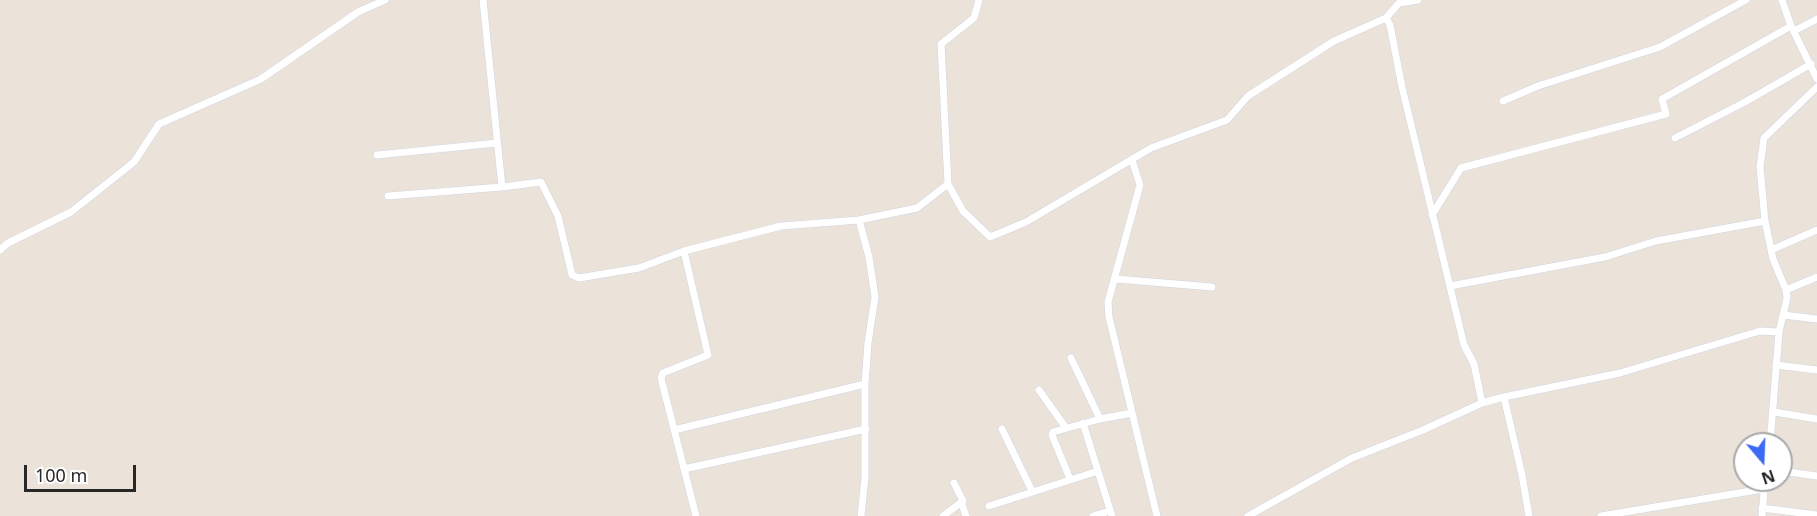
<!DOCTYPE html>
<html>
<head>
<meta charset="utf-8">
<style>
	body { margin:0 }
	#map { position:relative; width:1817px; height:516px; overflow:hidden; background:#ebe3da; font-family:"Noto Sans",sans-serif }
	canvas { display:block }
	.north { position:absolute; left:1733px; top:432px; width:60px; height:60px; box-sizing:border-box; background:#fff; border:2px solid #a9a9a9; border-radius:50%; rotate:161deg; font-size:16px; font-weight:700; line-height:24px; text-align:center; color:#282828 }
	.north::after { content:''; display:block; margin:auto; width:21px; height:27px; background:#3e69f4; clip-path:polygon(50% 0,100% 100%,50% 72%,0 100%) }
	.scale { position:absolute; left:24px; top:465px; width:112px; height:27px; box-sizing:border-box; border:3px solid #282828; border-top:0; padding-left:8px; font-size:18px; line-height:21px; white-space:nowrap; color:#282828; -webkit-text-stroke:4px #fff; paint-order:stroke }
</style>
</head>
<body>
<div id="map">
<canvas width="1817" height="516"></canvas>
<div class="north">N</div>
<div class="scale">100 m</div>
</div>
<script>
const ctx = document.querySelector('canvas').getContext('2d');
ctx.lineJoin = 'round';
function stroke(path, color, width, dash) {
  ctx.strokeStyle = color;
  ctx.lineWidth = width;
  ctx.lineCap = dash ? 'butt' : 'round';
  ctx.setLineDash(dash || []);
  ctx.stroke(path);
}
const minor = new Path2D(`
	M483,0L502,187L541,182L558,216L572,275L579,278L639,268L684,251L781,226L859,220L917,208L948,184
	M979,0L974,18L941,44L948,184L963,211L990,237L1026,222L1151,148L1227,120L1248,96L1334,41L1386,18L1399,3L1418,0
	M1782,0L1791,26L1817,79
	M1386,18L1390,25L1402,87L1464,345L1474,364L1482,403
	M1794,31L1817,19
	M1503,101L1538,86L1660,47L1746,0
	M1675,138L1745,102L1811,64
	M377,155L497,143
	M1132,160L1140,185L1108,302L1109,317L1157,516
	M388,196L502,187
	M1432,215L1461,168L1666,114L1662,99L1791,26
	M859,220L869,257L875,297L868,343L865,384V478L861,516
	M0,250L8,243L71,212L134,162L159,124L261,79L358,12L385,0
	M1771,250L1817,230
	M684,251L708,355L663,373L661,378L696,516
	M1116,279L1212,287
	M1450,286L1605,257L1656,241L1765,221
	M1786,290L1817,277
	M1783,315L1817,319
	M1071,358L1100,419
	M1776,365L1817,370
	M1039,390L1066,428
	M1504,397L1522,475L1529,516
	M1774,412L1817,419
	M1083,423L1112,516
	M1002,429L1032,491
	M674,430L865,384
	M1770,444L1779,332L1787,298L1786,290L1773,259L1765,221L1760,167L1764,138L1817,87
	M684,469L866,429
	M1781,471L1817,476
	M1070,479L1052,435L1053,432L1100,419L1132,413
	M962,504L966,516
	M989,506L1098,471
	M1762,508L1817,515
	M943,516L963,501L954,483
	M1093,516L1110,511
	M1248,516L1352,458L1423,430L1482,403L1504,397L1620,373L1760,331L1779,332
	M1601,516L1763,489
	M1762,516L1765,480`);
stroke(minor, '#d0d4e1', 8);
stroke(minor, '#fff', 7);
</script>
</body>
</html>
